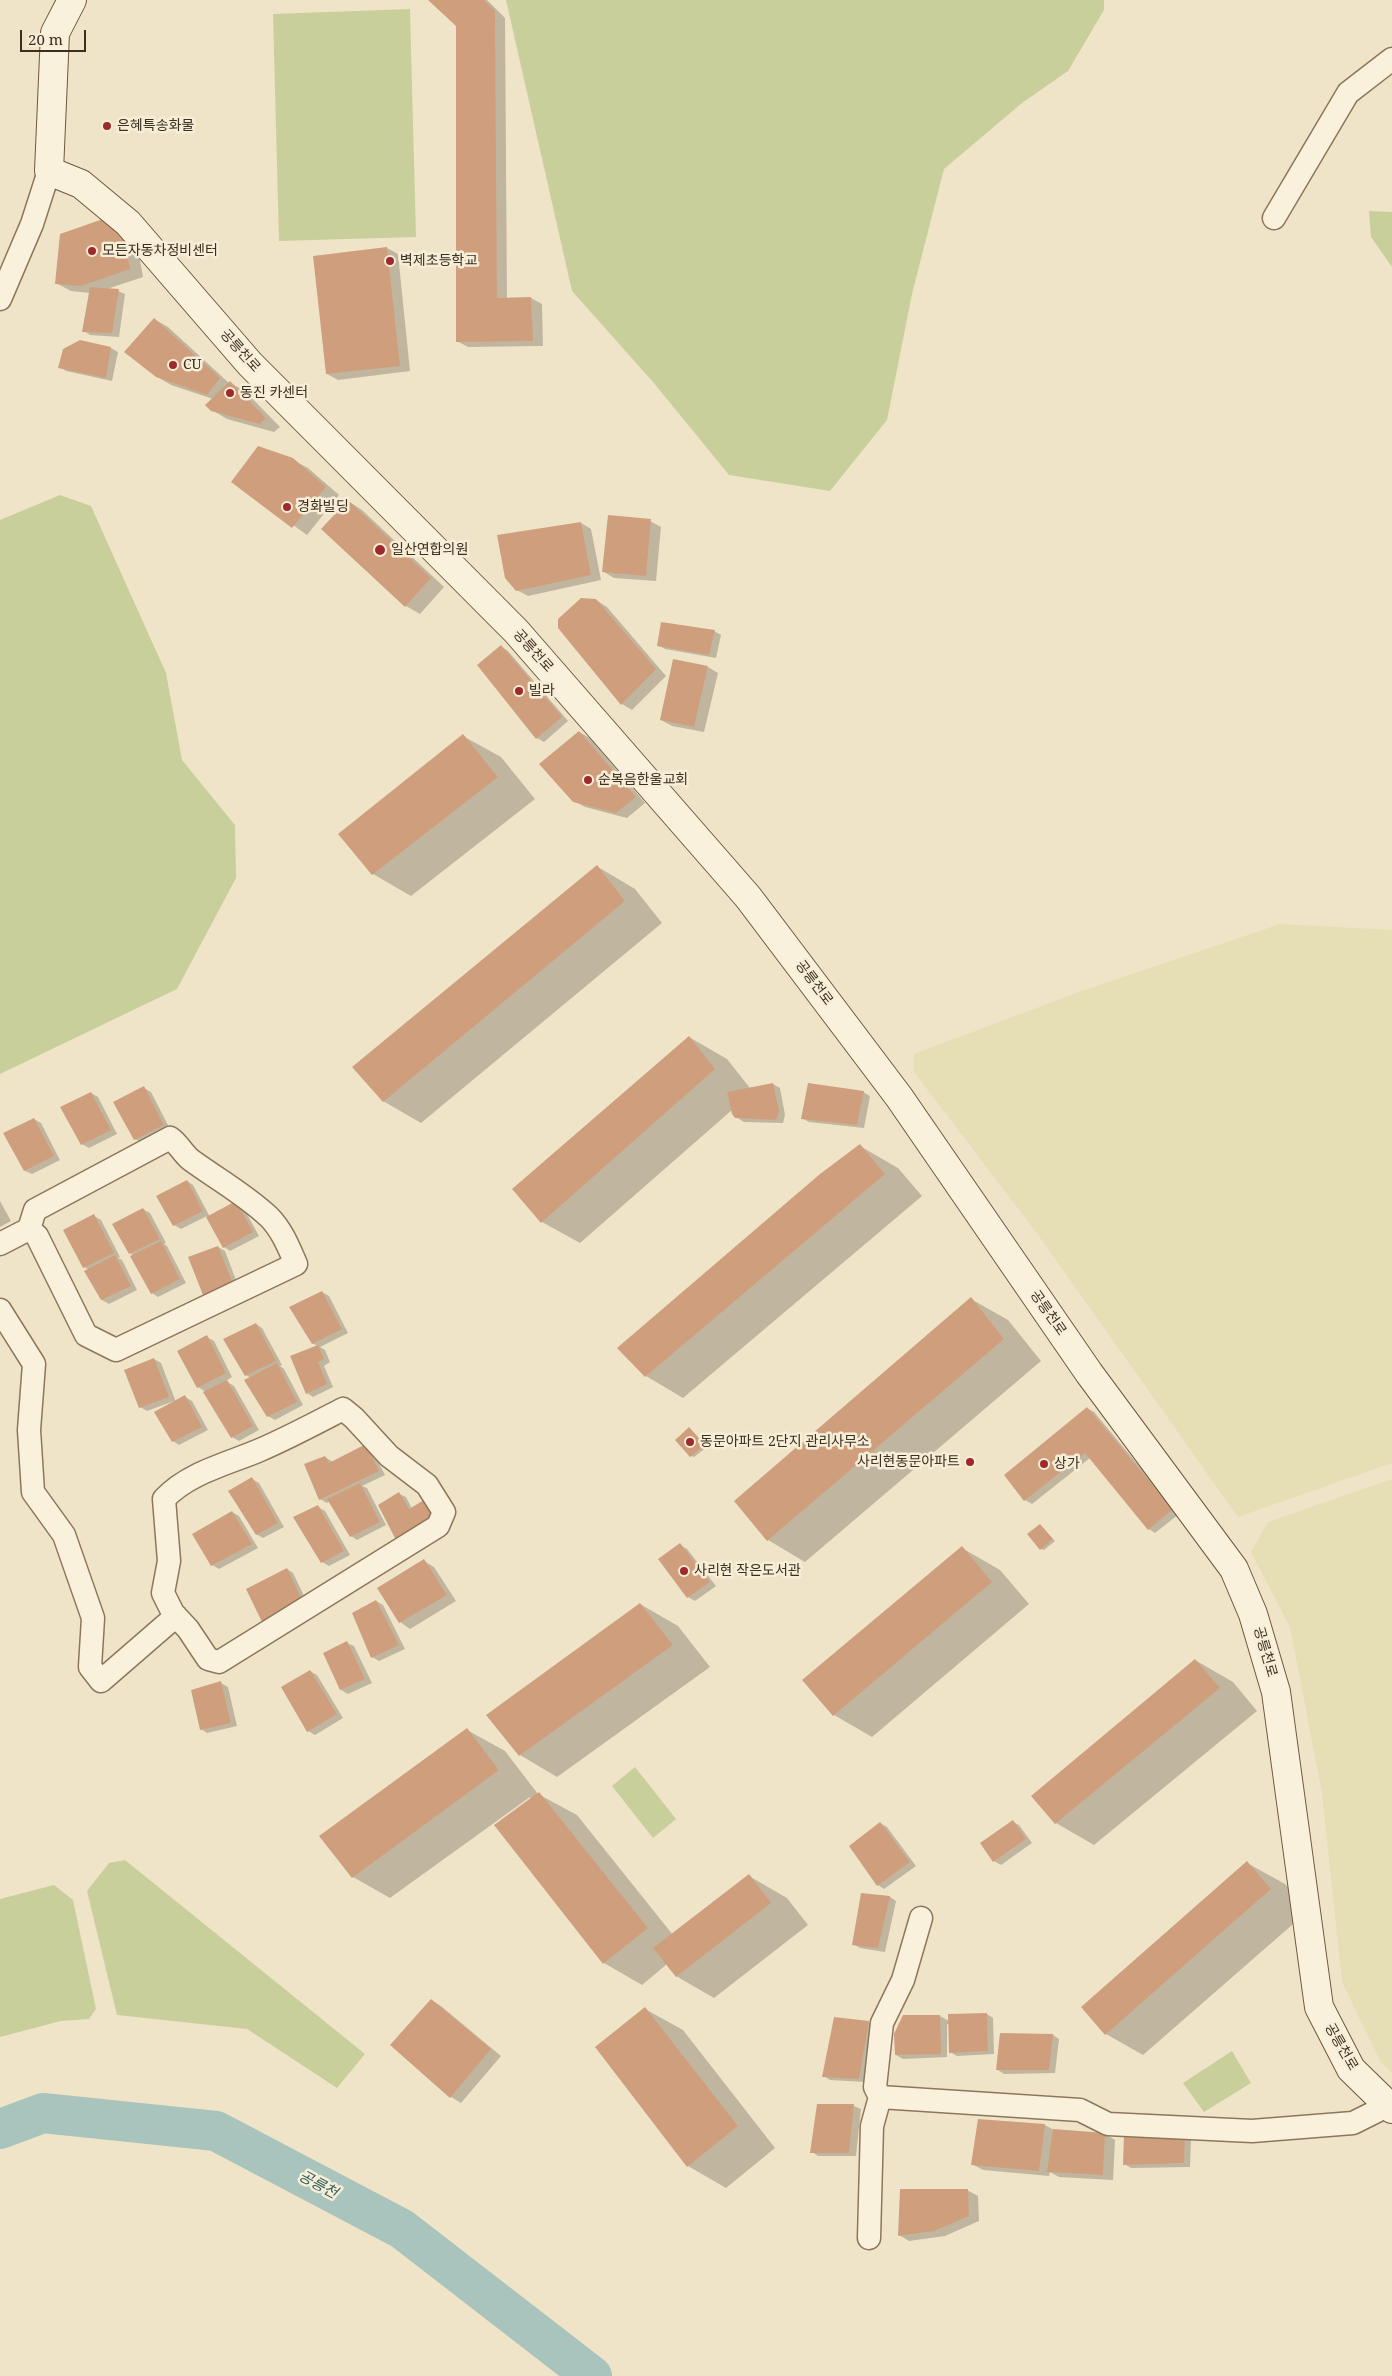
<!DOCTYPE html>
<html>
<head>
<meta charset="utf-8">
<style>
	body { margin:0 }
	#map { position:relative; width:1392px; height:2376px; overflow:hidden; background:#f0e4c8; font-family:"Noto Serif",serif }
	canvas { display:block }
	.scale { position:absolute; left:20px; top:30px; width:66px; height:22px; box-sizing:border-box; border:2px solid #3d2e20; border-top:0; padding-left:6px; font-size:15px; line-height:18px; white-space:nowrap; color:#3d2e20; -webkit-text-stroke:4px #f7eed8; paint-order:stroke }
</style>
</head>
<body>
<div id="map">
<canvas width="1392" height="2376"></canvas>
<div class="scale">20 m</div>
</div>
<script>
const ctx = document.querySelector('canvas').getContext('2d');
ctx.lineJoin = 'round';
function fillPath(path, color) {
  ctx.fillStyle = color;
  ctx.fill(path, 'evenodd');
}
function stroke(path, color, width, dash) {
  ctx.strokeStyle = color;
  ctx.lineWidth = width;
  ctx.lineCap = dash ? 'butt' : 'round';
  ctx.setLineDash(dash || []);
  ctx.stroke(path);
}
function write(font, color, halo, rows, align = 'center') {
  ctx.font = font + ' "Noto Serif","Noto Sans KR",serif';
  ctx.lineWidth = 5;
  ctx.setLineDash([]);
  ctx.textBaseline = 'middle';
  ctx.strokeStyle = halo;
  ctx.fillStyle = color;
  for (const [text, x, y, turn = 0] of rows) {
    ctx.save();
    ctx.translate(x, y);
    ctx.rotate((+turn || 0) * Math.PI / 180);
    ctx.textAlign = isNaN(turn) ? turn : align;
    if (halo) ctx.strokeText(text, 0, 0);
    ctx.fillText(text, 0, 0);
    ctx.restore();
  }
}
fillPath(new Path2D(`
	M1280,924L1392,930V1463L1238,1517L1036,1232L914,1072V1054L1082,991Z
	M1392,1479V2073L1381,2063L1342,1982L1322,1793L1290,1627L1251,1552L1268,1522Z`), '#e6deb5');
fillPath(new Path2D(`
	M506,0H1104V10L1068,71L1022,103L944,169L912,294L887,420L830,491L729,475L653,382L572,291Z
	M410,9L416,237L279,241L273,14Z
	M1369,211L1392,212V267L1371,237Z
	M60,495L91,506L166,673L182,760L235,825L236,878L177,989L0,1074V520Z
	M635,1767L676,1819L653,1838L612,1786Z
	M125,1860L365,2054L337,2088L247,2029L117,2015L87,1891L109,1863Z
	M54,1885L73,1900L96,2009L89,2019L61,2021L0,2037V1899Z
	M1232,2051L1251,2083L1204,2112L1183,2083Z`), '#c9cf9b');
fillPath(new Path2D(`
	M430,0H487L505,18L507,299L531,298L542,304L543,346L468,347L457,341V25Z
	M103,220L137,243L143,277L107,289L118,291L125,294L119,337L90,335L84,331L90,293L71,291L56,283Z
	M387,248L398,254L410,371L338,380L327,374Z
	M154,319L168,327L229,383L244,390L280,427L274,432L227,419L212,410L213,399L171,385L156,376Z
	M111,348L118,352L112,381L66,371L60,367Z
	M293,460L308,468L339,495L307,535L233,482Z
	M348,501L362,510L444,587L420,614L406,606Z
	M650,521L661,527L656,581L614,578L604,572Z
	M581,523L591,529L601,580L528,596L517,590Z
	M596,600L607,607L666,676L632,710L622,704Z
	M714,631L721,635L716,658L665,649L658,645Z
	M502,647L508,651L568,721L544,742L537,738L479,665Z
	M708,667L718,673L704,732L672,726L661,720Z
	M579,732L590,738L645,803L627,818L585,807L574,801Z
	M463,736L501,757L535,799L411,896L373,874L339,834Z
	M598,867L635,889L662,923L421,1123L383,1101Z
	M689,1037L727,1059L750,1088L773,1084L780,1088L785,1115L783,1123L744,1122L736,1117L732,1110L580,1243L542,1222Z
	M144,1088L151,1092L170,1129L142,1143L135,1139Z
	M863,1092L870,1096L864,1128L809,1122L802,1118Z
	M91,1093L98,1097L117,1134L89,1148L82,1144Z
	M34,1119L41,1123L60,1160L32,1174L25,1171L5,1134Z
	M860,1146L898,1168L922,1196L683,1398L646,1376Z
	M187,1181L193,1185L210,1217L236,1203L243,1207L259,1236L230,1251L224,1247L207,1216L181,1229L174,1225Z
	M0,1201L11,1221L0,1227Z
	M143,1209L150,1213L166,1243L164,1244L167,1246L186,1283L158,1297L152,1293L134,1256L130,1253Z
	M94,1216L101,1220L120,1257L118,1258L122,1260L137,1290L109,1304L102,1300L85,1271L89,1270L84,1267Z
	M218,1247L225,1251L239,1288L211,1298L204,1294Z
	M322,1292L329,1296L348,1333L320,1347L325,1350L330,1362L324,1366L333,1387L313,1397L307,1393L318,1346L312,1343Z
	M971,1299L1008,1320L1041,1361L805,1562L768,1540Z
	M256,1324L262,1328L282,1365L280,1366L284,1369L303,1405L275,1420L268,1416L251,1378L246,1375Z
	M207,1337L214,1341L232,1377L226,1381L234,1386L259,1430L239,1441L232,1437L206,1392L198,1387Z
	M154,1359L161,1363L176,1402L185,1397L192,1401L208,1430L179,1445L173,1441L174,1401L147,1411L140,1407Z
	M1087,1408L1094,1412L1179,1514L1155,1533L1149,1529L1090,1458L1032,1504L1025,1500Z
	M689,1428L707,1447L694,1457L691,1456Z
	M372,1450L385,1475L362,1486L367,1488L386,1525L357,1540L351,1536L330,1501L327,1503L320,1499L325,1457L333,1462Z
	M252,1479L259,1483L284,1527L263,1538L256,1534Z
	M399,1494L406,1497L412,1509L405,1545Z
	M318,1507L325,1511L350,1555L329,1566L322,1562Z
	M232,1512L239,1516L258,1548L219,1569L212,1565Z
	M1040,1525L1055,1541L1044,1550L1041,1549Z
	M680,1545L687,1549L716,1586L695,1601L688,1597Z
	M962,1548L1000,1570L1029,1604L872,1737L834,1715Z
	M424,1561L434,1567L456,1601L410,1629L400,1622L379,1588Z
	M287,1569L293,1573L310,1608L271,1627Z
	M376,1601L383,1605L405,1649L379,1661L372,1657Z
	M640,1604L678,1626L710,1667L557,1777L520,1755Z
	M347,1643L354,1646L372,1683L348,1694L341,1690L324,1654Z
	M1195,1660L1233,1682L1257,1711L1094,1845L1056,1823L1032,1796Z
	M310,1671L317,1675L343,1718L315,1735L308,1731Z
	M221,1683L228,1687L237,1726L207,1733L201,1729Z
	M467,1730L505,1751L538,1794L577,1815L673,1935L749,1876L787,1898L808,1925L714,1998L676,1976L667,1964L642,1985L604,1963L530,1797L390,1898L353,1877Z
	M1013,1822L1019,1825L1032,1843L1001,1865L994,1861Z
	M880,1823L887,1827L916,1866L884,1889L878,1885Z
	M1247,1863L1285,1884L1308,1911L1143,2055L1106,2034Z
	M862,1894L890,1897L896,1901L885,1952L860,1948L853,1944Z
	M431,2000L441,2006L501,2056L461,2103L451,2097L391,2045Z
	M645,2009L683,2030L775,2148L726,2188L688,2166Z
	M987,2014L993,2018L994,2054L957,2056L950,2052L949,2024H947V2057L903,2059L896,2055L940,2016L949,2021Z
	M868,2022L875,2026L865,2082L830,2080L824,2076Z
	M1053,2035L1059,2039L1055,2073L1004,2074L998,2070Z
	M818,2105L854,2106L861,2109L856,2156H818L812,2152Z
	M1045,2125L1054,2130L1105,2134L1115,2140L1113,2180L1059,2177L1050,2172L1049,2176L983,2170L972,2164Z
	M1184,2135L1191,2139L1190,2167L1131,2168L1124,2164Z
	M967,2190L978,2196L979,2221L945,2236L909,2241L899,2235Z`), '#0003');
stroke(new Path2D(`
	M0,2129L43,2113L216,2131L402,2229L592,2376`), '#a9c4bc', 40);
fillPath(new Path2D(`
	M428,0H484L495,11L497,298L531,297L533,341L456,342V26Z
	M103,219L123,233L130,269L81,286L55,284L60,234Z
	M387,247L400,366L326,374L313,256Z
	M90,287L119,289L112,333L82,332Z
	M154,318L220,378L207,395L156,377L124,352Z
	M80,340L111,347L106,378L58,368L63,349Z
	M230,381L266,418L260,424L211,411L205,405Z
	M258,446L293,458L326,487L292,528L231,482Z
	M348,500L431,578L405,607L321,529Z
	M608,515L651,519L646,576L602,572Z
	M581,522L591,575L516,591L505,578L497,535Z
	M581,598L596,599L656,669L621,705L558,628V619Z
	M661,622L715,630L709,655L657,646Z
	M501,645L562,717L536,739L477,665Z
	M673,659L708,666L694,727L660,720Z
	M579,731L636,797L616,813L573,802L539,764Z
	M463,734L498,777L372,875L338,834Z
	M597,865L625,901L383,1102L352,1067Z
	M689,1036L715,1069L541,1223L512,1189Z
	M773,1083L779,1111L776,1120L735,1118L732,1114L727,1092Z
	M808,1083L864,1091L857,1125L801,1119Z
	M144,1086L164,1125L134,1140L113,1102Z
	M91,1092L111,1130L81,1145L60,1107Z
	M34,1118L54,1156L24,1171L3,1133Z
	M860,1144L885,1174L645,1377L617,1348L820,1174Z
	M187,1180L203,1211L173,1226L156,1196Z
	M236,1201L253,1232L223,1248L206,1217Z
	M143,1208L160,1239L129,1254L112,1224Z
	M94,1214L114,1253L83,1268L63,1230Z
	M161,1241L180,1279L151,1294L130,1256Z
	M218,1246L233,1284L203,1295L188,1257Z
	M115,1255L131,1286L101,1300L84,1271Z
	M322,1291L342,1329L312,1344L289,1307Z
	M971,1297L1004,1339L767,1541L734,1501Z
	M256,1323L276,1361L245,1376L223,1339Z
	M207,1335L226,1373L197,1388L177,1351Z
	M318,1345L324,1359L318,1362L327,1384L306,1394L290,1356Z
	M154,1358L169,1397L139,1408L124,1370Z
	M277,1363L297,1402L267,1417L244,1380Z
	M227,1380L253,1426L231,1438L203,1392Z
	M185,1395L202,1427L172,1442L154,1412Z
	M1087,1407L1173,1509L1148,1530L1085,1453L1024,1501L1004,1475Z
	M689,1427L705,1445L690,1457L675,1440Z
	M366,1444L379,1471L319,1500L304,1464L325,1456L329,1463Z
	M252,1477L278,1523L256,1535L228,1491Z
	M360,1483L380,1522L350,1537L327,1499Z
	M399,1492L409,1509L424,1500L438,1520L397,1542L378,1505Z
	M318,1505L344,1551L321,1563L293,1517Z
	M232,1511L252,1544L211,1566L192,1534Z
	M1040,1524L1053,1539L1040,1550L1027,1534Z
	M680,1543L710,1582L687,1598L658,1559Z
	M962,1546L992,1582L833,1716L802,1680Z
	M424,1559L447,1595L399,1623L377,1588Z
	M287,1568L304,1604L263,1624L246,1589Z
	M376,1600L399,1645L371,1658L352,1613Z
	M640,1603L673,1645L519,1756L486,1715Z
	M347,1641L365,1679L340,1690L323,1653Z
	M1195,1659L1220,1688L1055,1824L1031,1796Z
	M310,1670L337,1714L307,1732L281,1687Z
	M221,1681L231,1723L200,1730L191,1690Z
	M467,1728L499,1770L352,1878L319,1836Z
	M539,1792L648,1928L603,1964L494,1825Z
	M1013,1820L1026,1839L993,1862L980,1843Z
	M880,1822L910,1862L877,1886L849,1846Z
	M1247,1861L1271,1889L1105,2035L1081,2007Z
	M749,1874L771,1903L676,1977L653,1948Z
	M861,1893L890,1896L878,1948L852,1945Z
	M431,1999L491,2049L450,2098L390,2045Z
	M645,2007L738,2126L687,2167L595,2047Z
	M987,2013L988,2051L949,2053L948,2014Z
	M903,2015H940L941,2054L895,2055L894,2034Z
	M834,2017L869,2021L859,2079L822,2077Z
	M1000,2033L1053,2034L1049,2070H996Z
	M817,2104H854L849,2153H810Z
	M978,2119L1045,2124L1039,2171L971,2165Z
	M1053,2129L1105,2133L1103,2175L1047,2172Z
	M1124,2133H1185L1184,2163L1123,2165Z
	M900,2189H968L969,2216L934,2231L898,2236Z`), '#cf9f7d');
const street = new Path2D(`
	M1274,218L1348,93L1392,59
	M0,299L32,224L49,171
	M0,1244L29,1229L35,1210L170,1138C179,1144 183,1154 191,1160C217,1179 246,1195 269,1217C282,1230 289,1248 296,1264L116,1350L86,1335L37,1236L29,1229
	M0,1310L34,1364L29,1430L33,1492L64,1535L93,1618L90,1667L101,1681L176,1616
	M343,1409L354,1418L389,1456L427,1485L444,1512L438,1526L219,1662L208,1659L188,1629L173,1613L163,1593L169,1561L164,1499C188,1473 227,1464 260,1450C288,1438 316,1423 343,1409Z
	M921,1918L903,1980L882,2023L875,2087L880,2097L1080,2110L1108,2124L1252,2131L1353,2123L1389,2105
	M869,2238L872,2126L880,2097`);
const secondary = new Path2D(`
	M72,0L55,33L49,171L81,184L128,223L250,364L516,631L748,897L899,1097L1089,1373L1234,1569L1253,1614L1276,1692L1319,2007L1351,2069L1392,2109`);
stroke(street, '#8d765c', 25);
stroke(secondary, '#6f573f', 30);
stroke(street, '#faf1dc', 22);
stroke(secondary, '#faf1dc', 28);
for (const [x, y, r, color] of [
	[107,126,5,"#9e2a2b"],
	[92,251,5,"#9e2a2b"],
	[390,261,5,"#9e2a2b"],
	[173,365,5,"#9e2a2b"],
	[230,393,5,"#9e2a2b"],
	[287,507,5,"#9e2a2b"],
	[380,550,6,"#9e2a2b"],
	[519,691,5,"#9e2a2b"],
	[588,780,5,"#9e2a2b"],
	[690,1442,5,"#9e2a2b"],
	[970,1462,5,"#9e2a2b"],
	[1044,1464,5,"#9e2a2b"],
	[684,1571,5,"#9e2a2b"]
]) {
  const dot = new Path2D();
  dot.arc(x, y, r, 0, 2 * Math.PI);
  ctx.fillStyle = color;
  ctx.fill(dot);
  stroke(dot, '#f7eed8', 2);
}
write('14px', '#3d2e20', '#f7eed8', [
	["은혜특송화물",117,126],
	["모든자동차정비센터",102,251],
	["벽제초등학교",400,261],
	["CU",183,365],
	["동진 카센터",240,393],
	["경화빌딩",297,507],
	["일산연합의원",391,550],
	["빌라",529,691],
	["순복음한울교회",598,780],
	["동문아파트 2단지 관리사무소",700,1442],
	["사리현동문아파트",960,1462,"right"],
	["상가",1054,1464],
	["사리현 작은도서관",694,1571]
], 'left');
write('14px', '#3d2e20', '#f7eed8', [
	["공릉천로",240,351,48],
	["공릉천로",533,651,48],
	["공릉천로",814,983,53],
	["공릉천로",1048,1313,55],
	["공릉천로",1265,1652,74],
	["공릉천로",1341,2047,60]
]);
write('italic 15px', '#2f5d5a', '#f7eed8', [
	["공릉천",318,2185,28]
]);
</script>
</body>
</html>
